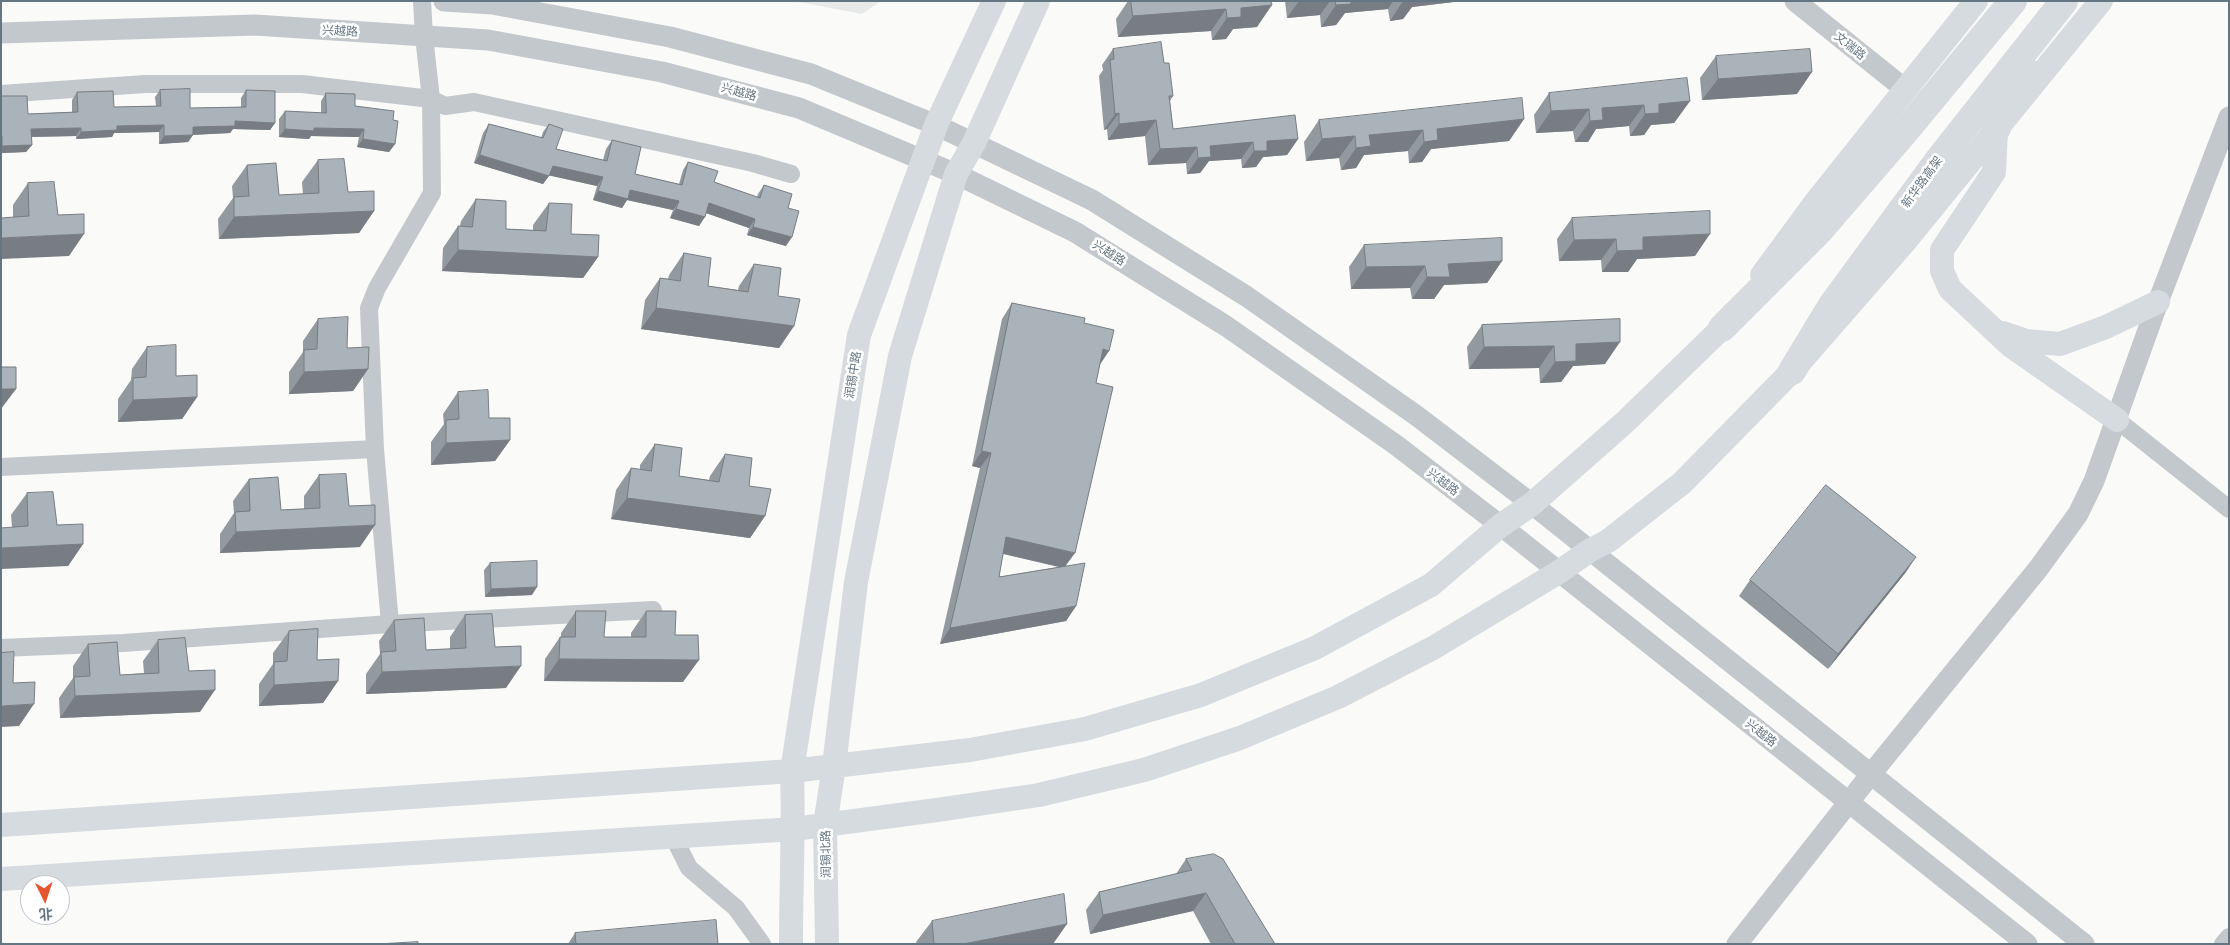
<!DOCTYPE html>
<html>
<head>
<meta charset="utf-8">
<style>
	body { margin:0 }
	#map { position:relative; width:2230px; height:945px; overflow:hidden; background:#fafaf8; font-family:Lato,"Noto Sans SC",sans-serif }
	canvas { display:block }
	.frame { position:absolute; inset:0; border:2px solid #657683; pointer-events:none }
	.north { position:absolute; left:20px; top:875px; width:50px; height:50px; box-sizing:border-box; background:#fff; border:1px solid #c1c8cd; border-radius:50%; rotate:176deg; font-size:14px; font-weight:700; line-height:20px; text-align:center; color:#657683 }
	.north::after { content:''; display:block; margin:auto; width:18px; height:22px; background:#e4572e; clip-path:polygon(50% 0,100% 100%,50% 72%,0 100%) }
</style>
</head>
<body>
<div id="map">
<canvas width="2230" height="945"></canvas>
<div class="frame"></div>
<div class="north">北</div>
</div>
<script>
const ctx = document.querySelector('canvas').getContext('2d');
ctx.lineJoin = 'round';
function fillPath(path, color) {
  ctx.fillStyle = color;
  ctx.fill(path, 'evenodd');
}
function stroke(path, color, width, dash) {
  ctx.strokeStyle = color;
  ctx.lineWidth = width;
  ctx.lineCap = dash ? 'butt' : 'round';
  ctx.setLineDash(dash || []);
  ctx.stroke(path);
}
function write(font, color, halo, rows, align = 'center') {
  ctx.font = font + ' Lato,"Noto Sans SC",sans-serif';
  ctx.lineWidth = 5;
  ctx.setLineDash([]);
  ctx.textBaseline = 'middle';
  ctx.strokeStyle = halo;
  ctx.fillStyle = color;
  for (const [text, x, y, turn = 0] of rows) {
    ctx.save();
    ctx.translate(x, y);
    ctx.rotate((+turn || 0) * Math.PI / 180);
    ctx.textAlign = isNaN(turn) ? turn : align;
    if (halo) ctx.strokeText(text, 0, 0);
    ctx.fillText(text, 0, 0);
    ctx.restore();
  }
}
fillPath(new Path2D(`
	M793,1H881L862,14Z`), '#e8e9e9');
stroke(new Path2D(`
	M1,94L145,84H302L431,99L445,106L474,102L753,163L791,174
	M2117,420L2229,509
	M1,467L375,449
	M390,624L375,449L369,308L377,288L432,193L431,99L424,36L422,1
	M1,648L123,643L390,624L653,610
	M673,836L689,868L736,908L762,944
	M2223,944L2229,937`), '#c3c8cc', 18);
stroke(new Path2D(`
	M444,1L492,4L670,37L811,74L936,125L1092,200L1246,296L1417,416L1532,504L2084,944
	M1795,1L1906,90
	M1,33L255,25L488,40L662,72L799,108L956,174L1075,232L1226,326L1396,445L1509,532L2027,944
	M1737,944L1871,774L2038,569L2078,514L2094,481L2158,302L2229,117`), '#c3c8cc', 21);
stroke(new Path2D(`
	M1996,130L1994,172L1942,250V271L1950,289L2011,346L2117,420
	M1762,275L1815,203L1976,1
	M2002,333L2026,341L2060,344L2106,327L2158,302
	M1,825L792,771L970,750L1085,729L1201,695L1315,648L1431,585L1500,526L1532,504L1624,423L1722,328L1733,314
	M1,879L794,829L937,810L1039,795L1144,770L1240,738L1338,697L1433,648L1559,572L1589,551L1608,541L1682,483L1792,371L1907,239L2101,1
	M791,944C791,886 794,828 792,771L859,335L936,125L994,1
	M827,944L825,825L834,766L856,582L900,356L956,174L974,143L1038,1`), '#d6dbdf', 24);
stroke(new Path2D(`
	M1996,130L2010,99L2029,73
	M1722,328L1819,231L1902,135L2013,1
	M1792,371L1832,305L1937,162L2064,1`), '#d6dbdf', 28);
fillPath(new Path2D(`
	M1128,1H1271L1257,27L1233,29L1226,39L1212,40L1211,31L1118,37L1116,19Z
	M1285,1H1462L1412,7L1403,19L1390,21L1388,9L1345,13L1336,25L1321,27L1320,15L1287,18Z
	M1113,49L1164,63L1173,96L1170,101L1173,129L1298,139L1287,155L1263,157L1256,167L1242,168L1241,159L1209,161L1200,173L1187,174L1186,163L1148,165L1145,136L1108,140L1107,129L1104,130L1099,76L1103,70L1102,65Z
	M1716,56L1797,94L1702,100L1700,78Z
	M160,90L190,108L241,107V98L246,90L275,123L270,130L233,129L230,133L193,135L188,142L159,144V132L114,133L112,137L76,139V136L31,137L32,145L26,152L1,153V96L28,114L72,112V100L77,92L114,107L156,106L155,97Z
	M326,93L355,106L393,120L395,144L389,152L357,147L359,137L311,136L309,139L279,137V119L285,111L321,113V101Z
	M1549,93L1690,101L1674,123L1651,125L1644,135L1630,136L1629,126L1596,129L1588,142H1575L1573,131L1536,133L1534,115Z
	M1524,119L1509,141L1431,149L1422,162L1409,163L1408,151L1364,155L1356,168L1341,170L1339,158L1306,161L1304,142L1319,120Z
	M489,124L541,138L543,132L549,124L556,149L603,160L606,149L612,140L635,174L679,184L683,170L688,162L714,182L757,197L758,194L764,185L788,208L786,246L747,235L749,228L706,213L699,226L670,218L673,210L627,200L622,208L593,200L597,186L549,175L543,184L474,163L483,133Z
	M318,160L348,192L374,211L359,233L219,239L218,219L233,198L232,186L247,165L279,195L303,194L302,182Z
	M28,183L58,215L69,256L13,217V205Z
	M476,199L506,229L533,230V225L549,203L571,234L598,257L583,278L442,271L443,248L458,226H460L461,221Z
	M1572,218L1695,256L1637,259L1628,272H1602L1601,260L1559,261L1557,239Z
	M1364,245L1502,261L1487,283L1444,285L1434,299H1412L1410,288L1351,289L1349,267Z
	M684,253L708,286L738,290L739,286L754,264L778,296L794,326L779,348L641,329L645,300L660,278L668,279L669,275Z
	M1012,303L1084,323L1100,364L1096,383L1066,566L1076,606L1066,621L940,644L980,468L972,466L1002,319ZM1003,554L1059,567L999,577Z
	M318,319L368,369L353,391L289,394V372L303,352V341Z
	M1620,319L1605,364L1573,366L1561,382L1540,383L1539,368L1469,369L1467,347L1482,325Z
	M147,347L197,397L182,419L118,422V399L131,380L132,369Z
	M458,392L489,418L510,440L495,461L431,465V442L444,424L443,414Z
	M655,444L679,476L709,480L710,476L725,454L749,486L765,516L750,538L611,519L616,490L631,468L640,470V465Z
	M319,475L349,506L360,547L220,553V534L234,513L233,501L249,479L281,510L304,509V496Z
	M27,493L57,525L83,544L68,566L12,527L11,515Z
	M490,563L532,595L485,597L484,570Z
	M1906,572L1828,669L1739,596L1750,580Z
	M576,611L604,637H631V633L646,611L675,635L683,682L544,681L545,659L560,637H561V633Z
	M465,615L495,647L506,688L366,694V674L380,654L379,641L394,620L426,650L450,649V637Z
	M289,631L338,681L323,703L259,706V684L273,664V653Z
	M158,640L189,671L200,712L60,718L59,698L73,678V666L88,644L120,675L144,673L143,661Z
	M1186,859L1271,939L1275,944H1211L1193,911L1090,934L1086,910L1099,892L1176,874Z
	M932,921L1053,944H917L916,942Z
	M575,933L718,944H568Z`), '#929a9f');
fillPath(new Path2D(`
	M1299,1H1330L1320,15L1287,18Z
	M1343,1H1393L1388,9L1345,13L1336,25L1321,27L1336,5Z
	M1403,1H1462L1412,7L1403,19L1390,21Z
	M1272,5L1257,27L1233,29L1226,39L1212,40L1227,18L1241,8Z
	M1226,9L1211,31L1118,37L1133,16Z
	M1812,72L1797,94L1702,100L1718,79Z
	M1690,101L1674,123L1651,125L1644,135L1630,136L1645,114L1659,104Z
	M1644,105L1629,126L1596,129L1588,142H1575L1590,121L1602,108Z
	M1589,109L1573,131L1536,133L1551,111Z
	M1119,113L1107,129L1104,130L1115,114Z
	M1524,119L1509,141L1431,149L1422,162L1409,163L1424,142L1437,129Z
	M1156,120L1145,136L1108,140L1119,124Z
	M235,121L275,123L270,130L233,129L230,133L188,135L193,127Z
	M164,125L159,132L114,133L112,137L76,139L81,132L117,126Z
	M81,128L76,136L25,137L31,129Z
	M314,128L364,129L359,137L311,136L309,139L279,137L285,129Z
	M1423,130L1408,151L1364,155L1356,168L1341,170L1356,148L1369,135Z
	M193,135L188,142L159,144L164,136Z
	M1355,136L1339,158L1306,161L1322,139Z
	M363,139L395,144L389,152L357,147Z
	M1298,139L1287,155L1263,157L1256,167L1242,168L1254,151L1267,141Z
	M1253,142L1241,159L1209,161L1200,173L1187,174L1198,158L1210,146Z
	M32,145L26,152L1,153V148L2,146Z
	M1197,147L1186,163L1148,165L1160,149Z
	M480,155L549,176L543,184L474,163Z
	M553,166L603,177L597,186L547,175Z
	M630,190L679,201L673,210L627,200L622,208L593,200L598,191Z
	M709,203L755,219L749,228L703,212Z
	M676,209L705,217L699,226L670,218Z
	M374,211L359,233L219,239L234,217Z
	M753,227L792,237L786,246L747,235Z
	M84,234L69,256L1,259V238Z
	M1710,234L1695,256L1637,259L1628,272H1602L1617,251L1643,237Z
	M1616,239L1601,260L1559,261L1574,240Z
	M458,250L598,257L583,278L442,271Z
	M1502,261L1487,283L1444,285L1434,299H1412L1427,277L1448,264Z
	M1425,266L1410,288L1351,289L1366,267Z
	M656,308L794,326L779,348L641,329Z
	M1620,342L1605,364L1573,366L1561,382L1540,383L1555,362L1576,344Z
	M1554,346L1539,368L1469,369L1484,347Z
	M1103,349L1109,351L1099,366Z
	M368,369L353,391L289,394L304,372Z
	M1,389H16L1,409Z
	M197,397L182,419L118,422L133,400Z
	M510,440L495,461L431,465L446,443Z
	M982,451L991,453L980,468L972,466Z
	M627,498L765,516L750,538L611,519Z
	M375,525L360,547L220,553L236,532Z
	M1006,537L1075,553L1064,568L996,552Z
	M83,544L68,566L1,569V548Z
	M1916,557L1906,572L1828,669L1838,654Z
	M537,587L532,595L485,597L491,589Z
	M1076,606L1066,621L940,644L950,628Z
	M559,659L699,660L683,682L544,681Z
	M521,666L506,688L366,694L382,672Z
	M338,681L323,703L259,706L274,685Z
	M215,690L200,712L60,718L75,696Z
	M34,704L19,726L1,727V706Z
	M1206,893L1193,911L1090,934L1103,915Z
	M1067,924L1053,944H963Z`), '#777d82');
const building = new Path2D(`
	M1131,1H1271L1272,5L1241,8V17L1227,18L1226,9L1133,16Z
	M1336,1H1351V4L1336,5Z
	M1161,42L1164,63H1169L1173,96H1169L1173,129L1295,115L1298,139L1267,141V151H1254L1253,142L1210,146L1211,157L1198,158L1197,147L1160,149L1156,120L1119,124V113L1115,114L1110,60L1114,59L1113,49Z
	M1810,49L1812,72L1718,79L1716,56Z
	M1687,78L1690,101L1659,104V113L1645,114L1644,105L1602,108L1603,120L1590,121L1589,109L1551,111L1549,93Z
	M190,89V108L246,107V90L275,91V123L235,121V126L193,127V135L164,136V125L117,126V130L81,132V128L31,129L32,145L2,146V136H1V96H27L28,114L78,112L77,92L113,91L114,107L161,106L160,90Z
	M326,93L355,94V106L394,111L393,120L398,121L395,144L363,139L364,129L314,128V131L285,129V111L326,113Z
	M1522,98L1524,119L1437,129L1438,140L1424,142L1423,130L1369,135L1371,146L1356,148L1355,136L1322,139L1319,120Z
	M489,124L543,138L549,124L563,129L556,149L607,161L612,140L641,147L635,174L682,185L688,162L718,171L714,182L760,198L764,185L792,194L788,208L799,211L792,237L753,227L755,219L709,203L705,217L676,209L679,201L630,190L628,199L598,191L603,177L553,166L549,176L480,155Z
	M344,159L348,192L374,191V211L234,217V197L249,196L247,165L276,163L279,195L319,193L318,160Z
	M54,182L58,215L84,214V234L1,238V218L29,216L28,183Z
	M476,199L506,201V229L546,231L549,203L572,204L571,234L599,235L598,257L458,250V226L472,227Z
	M1710,211V234L1643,237V250L1617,251L1616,239L1574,240L1572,218Z
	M1502,238V261L1448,264L1450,277H1427L1425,266L1366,267L1364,245Z
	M684,253L711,258L708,286L748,292L754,264L781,268L778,296L800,299L794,326L656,308L660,278L680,281Z
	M1012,303L1085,318L1084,323L1114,330L1109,351L1103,349L1096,383L1113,387L1075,553L1006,537L999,577L1085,563L1076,606L950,628L991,453L982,451Z
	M348,317L347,348L369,347L368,369L304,372V350L317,349L318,319Z
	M1620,319V342L1576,344V361L1555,362L1554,346L1484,347L1482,325Z
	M176,345V376L197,375V397L133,400V378L146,377L147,347Z
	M1,367H16V389H1Z
	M488,390L489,418H510V440L446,443V420L459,419L458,392Z
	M655,444L682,448L679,476L719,482L725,454L752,458L749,486L771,489L765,516L627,498L631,468L651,471Z
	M346,474L349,506L375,505V525L236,532L235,512L250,511L249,479L278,477L281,510L320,508L319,475Z
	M1826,485L1916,557L1838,654L1750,580Z
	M53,492L57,525L83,524V544L1,548V528L28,526L27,493Z
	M537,561V587L491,589L490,563Z
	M576,611H606L604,637H646V611H676L675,635H698L699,660L559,659L560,637H575Z
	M492,614L495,647L521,646V666L382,672L381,652L396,651L394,620L424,618L426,650L466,648L465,615Z
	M318,629L317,660L339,659L338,681L274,685V662L287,661L289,631Z
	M185,638L189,671L215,670V690L75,696L74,677L90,676L88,644L117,642L120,675L159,673L158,640Z
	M14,652L13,683L35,682L34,704L1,706V653Z
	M1214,854L1223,859L1275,944H1235L1206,893L1103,915L1099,892L1192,870L1186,859Z
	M1064,894L1067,924L963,944H934L932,921Z
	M716,920L718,944H576L575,933Z
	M418,942V944H379Z`);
fillPath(building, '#aab3b9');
stroke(building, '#777d82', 1);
write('12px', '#657683', '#fff', [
	["兴越路",340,31,3],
	["文瑞路",1850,46,39],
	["兴越路",739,92,15],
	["新华路高架",1922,182,-54],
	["兴越路",1109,253,32],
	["润锡中路",853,375,-81],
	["兴越路",1443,482,37],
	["兴越路",1761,733,38],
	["润锡北路",826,854,-91]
]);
</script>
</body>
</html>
